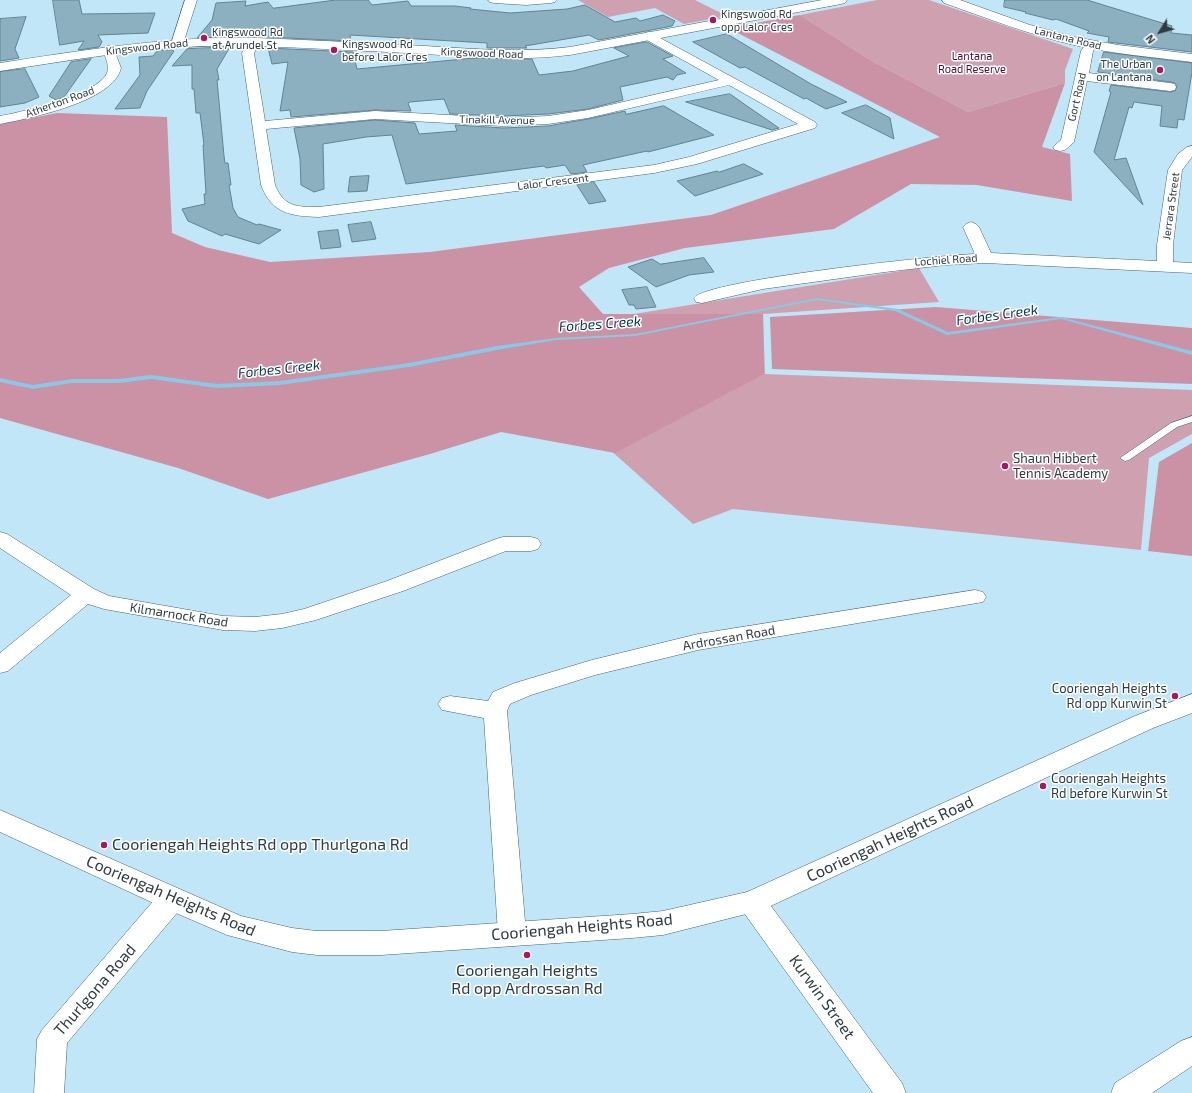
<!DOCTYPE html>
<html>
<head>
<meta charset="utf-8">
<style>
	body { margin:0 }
	#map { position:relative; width:1192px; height:1093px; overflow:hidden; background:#c1e6f7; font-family:"Exo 2",sans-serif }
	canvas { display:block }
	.north { position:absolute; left:1140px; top:12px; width:40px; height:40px; -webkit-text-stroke:3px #fff; paint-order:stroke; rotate:233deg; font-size:11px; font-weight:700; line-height:16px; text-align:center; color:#2d3b42 }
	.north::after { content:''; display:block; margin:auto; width:14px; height:18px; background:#2d3b42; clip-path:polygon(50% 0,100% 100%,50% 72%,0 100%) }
</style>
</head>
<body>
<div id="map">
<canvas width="1192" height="1093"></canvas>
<div class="north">N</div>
</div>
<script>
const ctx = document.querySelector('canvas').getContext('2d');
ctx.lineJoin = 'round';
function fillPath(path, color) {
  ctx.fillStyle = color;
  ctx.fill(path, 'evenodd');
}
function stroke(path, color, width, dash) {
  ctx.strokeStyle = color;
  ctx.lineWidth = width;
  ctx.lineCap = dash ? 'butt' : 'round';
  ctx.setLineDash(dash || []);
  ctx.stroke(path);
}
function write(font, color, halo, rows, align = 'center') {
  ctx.font = font + ' "Exo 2",sans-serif';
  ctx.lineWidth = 3;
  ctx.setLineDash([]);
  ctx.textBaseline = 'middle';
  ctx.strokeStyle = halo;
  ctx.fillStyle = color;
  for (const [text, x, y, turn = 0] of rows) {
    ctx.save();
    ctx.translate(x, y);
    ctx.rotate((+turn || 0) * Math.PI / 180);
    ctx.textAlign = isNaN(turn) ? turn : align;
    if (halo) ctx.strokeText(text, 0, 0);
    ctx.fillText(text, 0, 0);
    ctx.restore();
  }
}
fillPath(new Path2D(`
	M578,0H695L727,16L684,24L655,8L608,17Z
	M877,0H929L1073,49L1065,70V83L968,112L872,61L800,15Z
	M919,268L939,302L763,314L765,374L1192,390V434L1149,458L1141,550L733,509L693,524L485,338Z`), '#cfa0b0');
fillPath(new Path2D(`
	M800,15L872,61L968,112L1065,83L1042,147L1070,154L1072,201L977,185L911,184L834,229L685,248L609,268L579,287L603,314H763L764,374L615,453L501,432L430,454L268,499L178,468L0,418V124L57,113L167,117L172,233L205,247L270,262L430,252L711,215L940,137L728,28Z
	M936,307L1192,328V384L772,369L770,317Z
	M1192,443V556L1148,551L1159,462Z`), '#cb91a5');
fillPath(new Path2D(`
	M817,298L898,309L948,332L1061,317L1192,351V355L1061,319L947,335L895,311L817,300L635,336L556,340L497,350L409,367L280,385L217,388L151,379L119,383H72L33,389L0,382V378L33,385L72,379H119L151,375L217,384L280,381L409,363L497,346L556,338L635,334Z`), '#8ac8e5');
const building = new Path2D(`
	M53,0H79L82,14L155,13L148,33L98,35L102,42L99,47L78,50L84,41L60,45Z
	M336,0H368L372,5L408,1L411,6H455L471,8L470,9L510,13L567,9L585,5L615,22L636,18L640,21L663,15L675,21L672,26L599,40L589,35L525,46L527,48H487V43L350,35L351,41L266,37L264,31L238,32L236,36L197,38L212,20L216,3L246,1L245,6L268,2L273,8Z
	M1005,0H1087L1172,26L1171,33L1192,35V52L1108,42L1109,37L1087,33L1089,31L1056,19L1053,20L1025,13L1026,12L1004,7Z
	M26,17L15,49L19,58L0,61V19Z
	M727,34L811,84L847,102L826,109L806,98L804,99L745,67L740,68L693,42Z
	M647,42L673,56L663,59L686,73L677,75L673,80L667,77L620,87L623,100L588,109L548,114L503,116L450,114L444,99L410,102L408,103L411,111L375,110L291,117L290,110L280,111L288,62L272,64L268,48L353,52L357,69L475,58L532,59L539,75L573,71L629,56L614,48Z
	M230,47L217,69L219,80H217L224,156L225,163H228L231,185H229L233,208L238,217L257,225L259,224L281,230L259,244L225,234L222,236L188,221L182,209L205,204L204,194H206L203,145H204L200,113H196L194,89H192V65L172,66L187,49Z
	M172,50L174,51L147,91L140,108L115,109L140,75L139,57L153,56L157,51Z
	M1104,52L1192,63V72L1184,120L1178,119L1177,128L1160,126L1162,106L1134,102L1132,108L1129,107L1114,160L1126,158L1143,205L1094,152L1111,92L1109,91L1111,85L1170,92L1175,91L1177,87L1175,83L1170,82L1098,72Z
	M91,59L64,97L56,100L49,96L71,62Z
	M25,69L39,97L25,103L0,107V72Z
	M730,94L747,106L779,128L772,130L686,102Z
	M866,105L890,118L894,139L842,113Z
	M664,106L714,135L648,152L647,151L583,165L587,172L571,174L565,165L546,168L544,166L406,184L392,135L366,137L323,144L324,189L314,192L301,185L300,159L294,128L375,120L415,123L419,134L457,131L455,125L503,128L548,126L588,119L625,111L626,114Z
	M744,164L763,174L695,196L677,181L717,171L719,172Z
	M369,176L367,191L348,192L350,177Z
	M594,182L606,201L589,204L577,185Z
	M371,222L376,239L352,242L348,225Z
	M338,230L341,247L321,249L318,232Z
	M704,258L714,272L689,275L656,287L628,267L652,259L660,264Z
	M647,287L656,307L636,309L634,305H629L622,290Z`);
fillPath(building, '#8db0c0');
stroke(building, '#618392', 1);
const lane = new Path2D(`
	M1192,416V422L1177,427L1129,460L1125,461L1120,458L1171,423Z`);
const street = new Path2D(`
	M185,0H197L183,44L181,47H173L171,44Z
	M488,0H557L555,2L551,3L526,5L494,3L490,2Z
	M649,32L815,122L817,125L815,128L697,164L654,173L319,217C291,216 272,214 261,185L242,53L250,39H258L260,42L254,53L265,121L375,111L503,118L548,116L588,110L719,80L645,39L643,36L645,33ZM729,85L798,124L689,157L654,165L319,207C297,207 284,207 275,185L266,129L375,119L503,126L548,124L588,118Z
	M1091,41L1095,42L1097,45L1093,51L1089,73L1170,83L1175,84L1176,87L1175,90L1170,91L1087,81L1074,142L1065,150L1060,151L1055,150L1053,147L1061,140L1081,51L1087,42Z
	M109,46L113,47L121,68C113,102 30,118 0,124V116C22,112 98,95 107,73C110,66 105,57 103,50L105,47Z
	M1192,146V157L1182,170L1173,245V262L1192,263V273L985,263L945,265L885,272L763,289L702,303L696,302L694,298C706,280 941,255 975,254L963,227L966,224L971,222L976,224L979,227L991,253L1157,261V245L1168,170L1178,154L1187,147Z
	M0,532L7,534L94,589L109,596L223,616L255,617L282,614L304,609L387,581L496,539L503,537H531L538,539L541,544L538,549L531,551H506L403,591L316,620L282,628L255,631L223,630L104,609L88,604L8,671L0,673V653L71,595L0,548Z
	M975,590L983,592L986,597L983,602L698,650L595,675L531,695L510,704L507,711L526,933L522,941L512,945L502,941L498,933L484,718L442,710L438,704L442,698L450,696L488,701L493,692L515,683L592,660L698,634Z
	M172,888L182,891L186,899L182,907L67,1043L64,1093H34L37,1039L42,1030L162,891Z
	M752,891L762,894L902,1083L906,1093H873L742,910L738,902L742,894Z
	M1192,1037V1066L1152,1093H1111L1115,1083L1181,1041Z`);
const secondary = new Path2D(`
	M822,0H847L845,3L841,4L570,55C520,61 475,57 425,54C369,51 312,48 256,46C169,43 85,58 0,71V63C85,50 169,36 256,38C312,40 369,43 425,46C475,49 521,53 570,47Z
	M942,0H960L1030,25L1074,37L1118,45L1192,54V62C1153,57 1113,54 1074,45C1030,35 987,18 944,3Z
	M1192,694V713L1153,728L762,910L663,935L632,938L381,955H317L292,952L227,935L162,907L0,832V810L241,916L292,928L317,931H381L632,914L663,911L747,892L1135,716Z`);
stroke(lane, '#436473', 1);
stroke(street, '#436473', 1);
stroke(secondary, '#436473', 1);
fillPath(lane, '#fff');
fillPath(street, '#fff');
fillPath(secondary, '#fff');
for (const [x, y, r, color] of [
	[713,20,4,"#a51960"],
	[204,38,4,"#a51960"],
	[334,50,4,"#a51960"],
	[1160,70,4,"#a51960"],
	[1005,466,4,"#a51960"],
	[1175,696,4,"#a51960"],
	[1043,786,4,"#a51960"],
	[104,845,4,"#a51960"],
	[527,955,4,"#a51960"]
]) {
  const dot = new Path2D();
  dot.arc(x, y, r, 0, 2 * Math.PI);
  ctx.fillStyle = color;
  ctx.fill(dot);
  stroke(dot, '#fff', 1.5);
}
write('11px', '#2d3b42', '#fff', [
	["Kingswood Rd",721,14],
	["opp Lalor Cres",721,27],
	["Kingswood Rd",212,32],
	["at Arundel St",212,45],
	["Kingswood Rd",342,44],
	["before Lalor Cres",342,57],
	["The Urban",1152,64,"right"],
	["on Lantana",1152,77,"right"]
], 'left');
write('11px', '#2d3b42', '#fff', [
	["Lantana Road",1068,38,14],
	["Kingswood Road",147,47,-6],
	["Kingswood Road",482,53,2],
	["Gort Road",1077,97,-77],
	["Atherton Road",60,102,-20],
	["Tinakill Avenue",497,120,1],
	["Lalor Crescent",553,182,-7],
	["Jerrara Street",1171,206,-82],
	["Lochiel Road",946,260,-4]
]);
write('11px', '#520c2e', '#fff', [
	["Lantana",972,56],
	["Road Reserve",972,69]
]);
write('13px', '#2d3b42', '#fff', [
	["Shaun Hibbert",1013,459],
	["Tennis Academy",1013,474],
	["Cooriengah Heights",1167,689,"right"],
	["Rd opp Kurwin St",1167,704,"right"],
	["Cooriengah Heights",1051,779],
	["Rd before Kurwin St",1051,794]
], 'left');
write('13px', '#2d3b42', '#fff', [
	["Kilmarnock Road",179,615,9],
	["Ardrossan Road",729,638,-10]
]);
write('italic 14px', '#00394d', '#fff', [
	["Forbes Creek",997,315,-8],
	["Forbes Creek",600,324,-4],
	["Forbes Creek",279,369,-6]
]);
write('16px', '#2d3b42', '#fff', [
	["Cooriengah Heights Road",890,839,-25],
	["Cooriengah Heights Road",171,896,23],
	["Cooriengah Heights Road",582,927,-5],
	["Thurlgona Road",95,990,-49],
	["Kurwin Street",822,997,54]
]);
write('16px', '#2d3b42', '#fff', [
	["Cooriengah Heights Rd opp Thurlgona Rd",112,845],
	["Cooriengah Heights",527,971,"center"],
	["Rd opp Ardrossan Rd",527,989,"center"]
], 'left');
</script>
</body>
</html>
